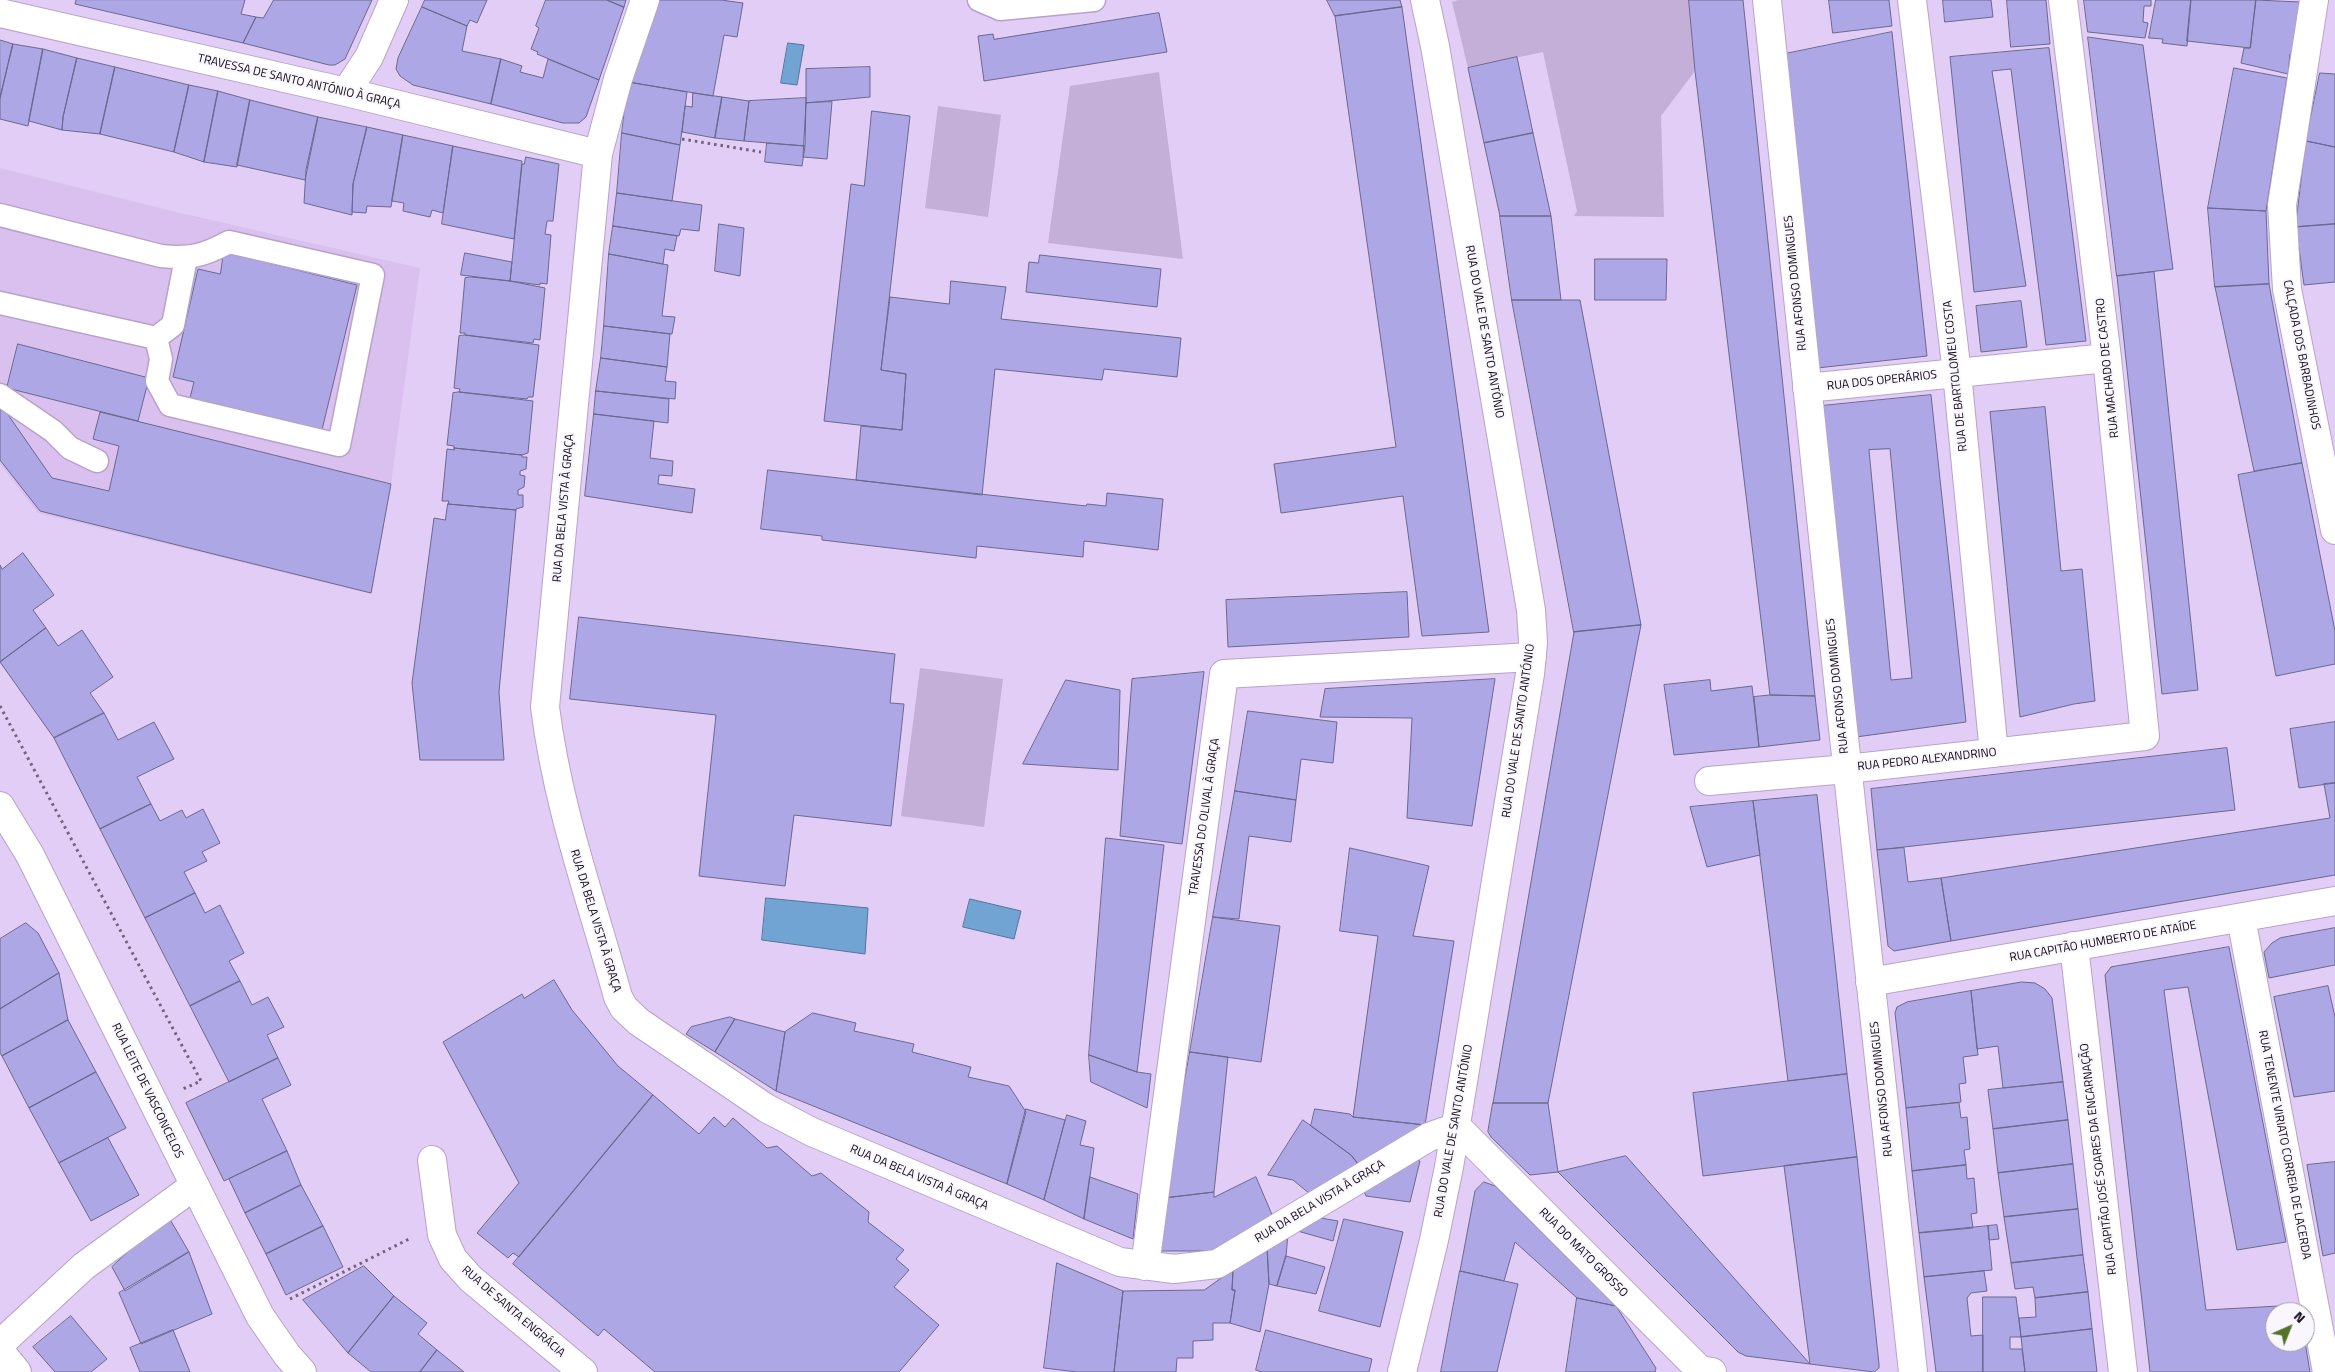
<!DOCTYPE html>
<html>
<head>
<meta charset="utf-8">
<style>
	body { margin:0 }
	#map { position:relative; width:2335px; height:1372px; overflow:hidden; background:#e2cdf6; font-family:"Titillium Web",sans-serif }
	canvas { display:block }
	.north { position:absolute; left:2265px; top:1302px; width:50px; height:50px; box-sizing:border-box; background:#faf6fe; border:1px solid #9c97a1; border-radius:50%; rotate:44deg; font-size:14px; font-weight:700; line-height:20px; text-align:center; color:#0f0815 }
	.north::after { content:''; display:block; margin:auto; width:18px; height:22px; background:#547228; clip-path:polygon(50% 0,100% 100%,50% 72%,0 100%) }
</style>
</head>
<body>
<div id="map">
<canvas width="2335" height="1372"></canvas>
<div class="north">N</div>
</div>
<script>
const ctx = document.querySelector('canvas').getContext('2d');
ctx.lineJoin = 'round';
function fillPath(path, color) {
  ctx.fillStyle = color;
  ctx.fill(path, 'evenodd');
}
function stroke(path, color, width, dash) {
  ctx.strokeStyle = color;
  ctx.lineWidth = width;
  ctx.lineCap = dash ? 'butt' : 'round';
  ctx.setLineDash(dash || []);
  ctx.stroke(path);
}
function write(font, color, halo, rows, align = 'center') {
  ctx.font = font + ' "Titillium Web",sans-serif';
  ctx.lineWidth = 4;
  ctx.setLineDash([]);
  ctx.textBaseline = 'middle';
  ctx.strokeStyle = halo;
  ctx.fillStyle = color;
  for (const [text, x, y, turn = 0] of rows) {
    ctx.save();
    ctx.translate(x, y);
    ctx.rotate((+turn || 0) * Math.PI / 180);
    ctx.textAlign = isNaN(turn) ? turn : align;
    if (halo) ctx.strokeText(text, 0, 0);
    ctx.fillText(text, 0, 0);
    ctx.restore();
  }
}
fillPath(new Path2D(`
	M0,168L172,211L420,268L391,484L372,594L38,513L0,464Z`), '#d9c0ef');
fillPath(new Path2D(`
	M1458,0H1689L1695,71L1661,116L1664,217L1574,216L1577,211L1543,52L1468,68L1452,2Z
	M1159,72L1183,259L1048,243L1070,86Z
	M938,106L1001,115L988,217L925,208Z
	M920,668L1003,679L984,827L901,816Z`), '#c4afd9');
const water = new Path2D(`
	M788,43L804,45L797,85L781,83Z
	M766,898L868,908L865,954L762,940Z
	M970,899L1021,911L1014,939L963,927Z`);
fillPath(water, '#71a3d3');
stroke(water, '#54749a', 1);
const building = new Path2D(`
	M245,0L241,14L256,17L243,43L75,4L76,0Z
	M274,0H372L345,59L335,65H329L243,43L256,17L263,18Z
	M425,0H487L477,23L470,20L467,26L422,7Z
	M546,0H607L624,7L599,80L537,54L538,52L531,49L539,28L536,26Z
	M607,0H626L624,7Z
	M659,0H721L743,3L737,37L724,35L713,96L628,82Z
	M1327,0H1400L1402,7L1335,16Z
	M1689,0H1743L1815,696L1770,695L1695,71Z
	M1829,0H1889L1892,26L1833,33Z
	M1943,0H1991L1993,17L1945,22Z
	M2007,0H2046L2050,44L2011,47Z
	M2084,0H2151V6H2144L2143,22L2148,23L2145,38L2088,32Z
	M2156,0H2191L2187,46L2162,43L2163,39L2149,38Z
	M2191,0H2256L2250,48L2187,41Z
	M2256,0L2300,2L2294,52L2290,54L2288,74L2241,63L2244,48H2250Z
	M422,7L467,26L462,51L501,59L491,104L413,85L400,76L396,69L398,58Z
	M1402,7L1489,632L1422,636L1403,496L1281,513L1274,464L1396,447L1335,16Z
	M1159,13L1167,52L984,81L978,36L993,34L994,39Z
	M1892,32L1927,356L1817,368L1785,54Z
	M2088,37L2143,45L2173,269L2117,276Z
	M0,40L13,44L0,98Z
	M13,44L43,49L28,126L0,119V98Z
	M2049,48L2086,341L2046,345L2011,69L1992,71L2026,286L1974,292L1950,57Z
	M43,49L77,58L63,117L62,130L29,121Z
	M1517,57L1533,133L1484,143L1468,68Z
	M77,58L115,67L100,134L62,130L63,117Z
	M501,59L522,66L520,72L543,78L548,59L599,80L586,117L579,123H563L491,104Z
	M115,67L189,85L174,152L100,134Z
	M870,67V97L806,103V69Z
	M2234,68L2287,78L2266,211L2208,208Z
	M2320,73L2335,74V147L2306,141Z
	M628,82L687,92L680,145L622,133Z
	M189,85L218,91L204,162L174,152Z
	M218,91L250,100L237,167L204,162Z
	M693,93L722,97L715,138L682,132L685,106L692,107Z
	M722,97L749,101L744,141L715,138Z
	M806,98L805,146L744,141L749,101Z
	M250,100L318,117L305,180L237,165Z
	M832,102L827,159L803,157L806,103Z
	M872,111L910,116L881,370L906,374L902,430L824,421L851,184L864,186Z
	M318,117L367,127L353,184L352,215L304,203L306,170Z
	M367,127L403,135L391,207L367,206L366,213L352,212L353,184Z
	M622,133L680,145L672,201L617,193Z
	M1533,133L1551,216H1500L1484,143Z
	M403,135L453,146L443,213L432,210L430,217L403,211L404,203L392,201Z
	M2306,141L2335,147V224L2296,227Z
	M767,143L805,146L802,166L765,162Z
	M453,146L522,161L514,239L442,224Z
	M526,157L559,164L553,221H547L545,234L551,235L547,284L540,283V285L510,281L522,164H524Z
	M617,193L702,205L699,231L681,229L679,236L613,226Z
	M2208,208L2266,211L2269,284L2215,287Z
	M1500,216H1551L1561,300H1512Z
	M719,224L744,228L740,276L715,271Z
	M2335,224V282L2304,285L2296,227Z
	M613,226L677,236L674,251L665,249L663,264L609,254Z
	M224,252L357,285L321,434L189,402L194,382L173,377L198,269L220,274Z
	M465,253L512,262L510,281L461,275Z
	M609,254L668,265L662,316L675,317L672,334L604,326Z
	M1040,255L1161,269L1157,307L1026,292L1029,262L1038,263Z
	M1595,259H1667L1666,300H1595Z
	M2154,272L2198,690L2162,694L2117,276Z
	M471,277L510,281L545,288L540,340L534,339L533,343L465,335V333H460L465,278Z
	M951,281L1006,287L1001,319L1181,338L1177,377L1104,369L1102,380L995,369L982,495L856,480L861,426L902,430L906,374L881,370L890,297L949,304Z
	M2269,284L2302,463L2254,471L2215,287Z
	M1512,300H1580L1641,625L1574,632Z
	M2021,301L2027,347L1981,352L1976,306Z
	M604,326L670,334L667,367L601,358Z
	M465,335L539,345L533,397H528L527,399L459,392L460,389L454,388L459,336Z
	M18,344L149,378L138,421L7,388Z
	M601,358L667,367L665,381L676,382L675,399L596,391Z
	M596,391L669,399L668,423L594,414Z
	M459,392L533,401L528,453L522,455L454,448V446L447,445L453,393Z
	M1931,395L1966,722L1856,737L1821,406ZM1890,449L1912,678L1891,680L1869,450Z
	M2,406L52,478L109,491L119,446L93,439L100,412L391,484L371,593L40,511L0,460V408Z
	M2045,407L2061,571L2082,569L2095,701L2074,704L2020,717L1990,412Z
	M594,414L654,421L650,458L673,461L672,476L659,475L658,484L695,489L692,513L585,496Z
	M454,448L522,455V457H527L526,469L520,471V475L525,476L524,487L518,490V495H523V507L516,509V510L448,504L449,501H442L447,449L454,450Z
	M2302,463L2335,631V664L2276,676L2238,475Z
	M768,470L1086,506L1087,504L1106,506L1107,493L1163,499L1158,550L1084,541L1083,557L977,546L976,558L822,540V536L761,529Z
	M448,504L516,510L499,692L504,760H420L412,683L434,518L445,520Z
	M23,553L54,595L33,610L46,628L0,662V565L2,569Z
	M1407,592L1409,637L1228,647L1226,600Z
	M579,617L895,654L890,703L904,704L891,826L794,815L785,886L699,876L716,715L570,699Z
	M1641,625L1548,1103H1493L1574,632Z
	M46,628L58,646L82,630L113,677L90,693L104,713L54,738L0,662Z
	M1204,672L1182,844L1120,836L1132,679Z
	M1495,679L1472,826L1407,818L1412,718L1320,717L1325,689Z
	M1066,680L1120,690L1118,770L1023,764Z
	M1710,680L1711,691L1752,686L1759,747L1674,755L1664,685Z
	M1770,695L1815,696L1820,740L1759,747L1754,697Z
	M1248,711L1337,722L1333,763L1301,759L1296,800L1235,791Z
	M104,713L118,740L154,722L174,759L137,777L151,804L100,829L54,738Z
	M2335,722V783L2299,788L2290,729Z
	M2227,748L2235,810L1877,850L1871,789Z
	M2335,783V875L1951,941L1941,878L2330,818L2324,784Z
	M1235,791L1296,800L1291,842L1249,836L1239,919L1213,917Z
	M1817,795L1847,1074L1788,1081L1753,801Z
	M1753,801L1760,855L1707,867L1690,807Z
	M151,804L160,821L182,810L186,818L203,809L220,843L202,852L207,861L184,872L195,893L145,918L100,829Z
	M1106,838L1164,845L1137,1072L1089,1055Z
	M1350,848L1429,866L1413,936L1454,941L1425,1125L1353,1117L1378,936L1340,931Z
	M1904,848L1908,882L1941,878L1951,941L1894,951L1888,946L1877,850Z
	M195,893L205,913L220,905L244,953L229,961L240,981L190,1006L145,918Z
	M1213,917L1280,926L1261,1062L1190,1052Z
	M26,923L38,933L59,973L0,1009V939Z
	M2335,928V965L2269,978L2264,952L2272,943L2280,938Z
	M2229,947L2286,1242L2237,1250L2188,987L2164,990L2206,1310L2297,1305L2299,1312H2275V1342H2305L2310,1372H2150L2105,975L2111,967L2116,966Z
	M59,973L68,1020L2,1056L0,1053V1009Z
	M554,980L572,1010L618,1066L653,1095L519,1257L513,1253L508,1258L477,1233L519,1183L443,1042L522,994L524,998Z
	M240,981L252,1005L268,997L284,1027L267,1035L278,1058L229,1082L190,1006Z
	M2022,982L2035,983L2045,989L2052,998L2063,1082L2003,1088L1998,1046L1977,1049L1971,991Z
	M2328,986L2335,1017V1091L2294,1097L2274,997Z
	M1971,991L1978,1055L1963,1057L1966,1083L1959,1084L1961,1102L1906,1108L1895,1013L1897,1007L1907,1002Z
	M813,1013L856,1023L854,1031L914,1044L912,1052L971,1067L968,1077L1009,1086L1026,1112L1007,1184L776,1091L785,1032Z
	M730,1017L735,1019L715,1052L686,1034L691,1027Z
	M735,1019L785,1032L776,1091L715,1052Z
	M68,1020L96,1072L29,1108L2,1056Z
	M1190,1052L1228,1057L1214,1192L1164,1198Z
	M1089,1055L1137,1072L1151,1074L1147,1108L1091,1082Z
	M278,1058L291,1085L262,1099L287,1151L224,1181L186,1103Z
	M96,1072L126,1128L59,1163L29,1108Z
	M1847,1074L1857,1157L1703,1176L1693,1093Z
	M2063,1082L2068,1120L1993,1129L1988,1090Z
	M653,1095L699,1134L714,1117L725,1127L733,1118L767,1148L777,1146L812,1176L821,1173L869,1212L868,1222L904,1250L896,1259L909,1270L894,1287L939,1325L899,1372H655L604,1329L598,1336L513,1264Z
	M1493,1103H1548L1558,1172L1530,1175L1491,1137L1488,1132Z
	M1959,1103L1961,1118L1967,1117L1970,1149L1964,1150L1966,1165L1912,1171L1906,1108Z
	M1026,1109L1065,1120L1044,1200L1007,1184Z
	M1315,1109L1350,1114L1353,1117L1425,1125L1359,1165L1351,1155L1311,1126Z
	M1067,1115L1086,1121L1080,1145L1094,1148L1084,1219L1044,1200Z
	M1303,1120L1351,1155L1359,1165L1310,1194L1293,1180L1268,1175Z
	M2068,1120L2073,1164L1998,1173L1993,1129Z
	M108,1138L139,1195L91,1221L59,1163Z
	M287,1151L301,1185L245,1213L229,1179Z
	M1626,1156L1810,1364L1746,1356L1738,1352L1558,1172Z
	M1857,1157L1879,1364V1368L1874,1372L1810,1364L1784,1166Z
	M1414,1159L1420,1161L1410,1202L1366,1196L1363,1189Z
	M2335,1162V1253L2323,1256L2307,1165Z
	M2073,1164L2078,1209L2004,1217L1998,1173Z
	M1966,1165L1967,1179L1974,1178L1977,1213L1971,1214L1973,1228L1919,1233L1912,1171Z
	M1090,1177L1138,1194L1133,1239L1084,1219Z
	M1256,1177L1273,1217L1216,1251H1155L1164,1198L1214,1192V1197Z
	M1484,1182L1495,1186L1616,1306L1577,1298L1515,1242L1504,1281L1460,1271L1475,1191Z
	M301,1185L323,1226L266,1254L245,1213Z
	M2078,1209L2083,1255L2011,1263L2004,1217Z
	M168,1216L189,1252L125,1291L112,1267Z
	M1315,1217L1338,1221L1333,1241L1294,1230Z
	M1344,1219L1403,1232L1380,1327L1319,1311Z
	M1997,1225L1999,1239L1989,1240L1988,1226Z
	M323,1226L343,1267L286,1295L266,1254Z
	M1988,1226L1992,1270L1924,1277L1919,1233Z
	M1288,1234L1286,1256L1277,1286L1269,1284L1267,1247Z
	M1267,1247L1269,1284L1260,1332L1230,1323L1235,1290H1232L1233,1270Z
	M189,1252L212,1314L141,1344L119,1293Z
	M2083,1255L2088,1292L2035,1298L2033,1287L2015,1289L2011,1263Z
	M1286,1256L1325,1267L1316,1294L1277,1286Z
	M1057,1263L1123,1291L1114,1372H1077L1044,1368Z
	M364,1266L394,1296L348,1353L303,1300Z
	M1233,1270L1232,1290H1235L1230,1323H1213V1340L1193,1341V1358H1177L1176,1372H1114L1123,1291L1204,1290Z
	M1460,1271L1518,1284L1497,1372H1441Z
	M1984,1271L1987,1291L1971,1293L1967,1298L1971,1336L1983,1335V1372H1936L1924,1277Z
	M2088,1292L2092,1329L2021,1337L2019,1318L2036,1317L2035,1298Z
	M394,1296L427,1323L418,1334L437,1350L420,1372H371L348,1353Z
	M1983,1297H2016L2021,1337H2010V1349H2022L2025,1372H1983Z
	M1577,1298L1616,1306L1656,1368L1655,1372H1566Z
	M71,1316L107,1359L91,1372H55L33,1347Z
	M2092,1329L2097,1372H2025L2021,1337Z
	M173,1330L190,1372H140L130,1348Z
	M1266,1330L1372,1359L1369,1372H1262L1256,1370Z
	M437,1350L464,1372H420Z`);
fillPath(building, '#ada7e6');
stroke(building, '#6b688e', 1);
const service = new Path2D(`
	M979,0L1000,9L1094,0
	M0,215L161,256C190,259 203,256 229,242L373,275L339,445L170,405L157,381L161,359L156,338L0,303
	M156,338L173,325L186,258
	M0,395L53,431L70,448L97,461`);
const minor = new Path2D(`
	M645,0L618,79L598,154L545,707C558,810 591,898 618,997L624,1008L639,1022L766,1108L812,1132L1120,1262L1174,1269L1217,1264L1429,1137L1457,1127
	M1767,0L1842,719L1913,1372
	M1912,0L1957,373L1994,753
	M2314,0L2282,205L2287,289L2335,530
	M0,13L346,92L598,154
	M346,92L369,57L394,0
	M1807,388L2107,358
	M1709,781L1847,769L2145,736L2107,358L2063,0
	M0,806L30,855L260,1316L287,1355L302,1372
	M2241,918L2327,1372
	M2074,946L2123,1372
	M1870,982L2335,901
	M1457,1127L1700,1370L1712,1372
	M432,1160L442,1235L453,1259L471,1279L583,1372
	M1145,1266L1224,674L1532,657
	M0,1344L84,1266L194,1186
	M0,1351L17,1372
	M1402,1372L1434,1240L1449,1167L1530,674L1533,642L1531,610L1435,46L1425,0`);
stroke(service, '#b7a3ca', 25);
stroke(minor, '#b7a3ca', 30);
stroke(new Path2D(`
	M682,139L761,152
	M0,706L201,1081L183,1089
	M290,1299L409,1239`), '#71637d', 3, [2.5, 4]);
stroke(service, '#fff', 22);
stroke(minor, '#fff', 28);
write('12px', '#0f0815', '#faf6fe', [
	["TRAVESSA DE SANTO ANTÓNIO À GRAÇA",299,82,13],
	["RUA AFONSO DOMINGUES",1796,283,-96],
	["RUA DO VALE DE SANTO ANTÓNIO",1484,332,80],
	["CALÇADA DOS BARBADINHOS",2301,355,79],
	["RUA MACHADO DE CASTRO",2108,368,-96],
	["RUA DE BARTOLOMEU COSTA",1956,376,-96],
	["RUA DOS OPERÁRIOS",1882,381,-6],
	["RUA DA BELA VISTA À GRAÇA",564,508,-85],
	["RUA AFONSO DOMINGUES",1838,686,-96],
	["RUA DO VALE DE SANTO ANTÓNIO",1519,731,-82],
	["RUA PEDRO ALEXANDRINO",1927,760,-6],
	["TRAVESSA DO OLIVAL À GRAÇA",1205,817,-82],
	["RUA DA BELA VISTA À GRAÇA",595,921,73],
	["RUA CAPITÃO HUMBERTO DE ATAÍDE",2103,942,-10],
	["RUA AFONSO DOMINGUES",1882,1089,-96],
	["RUA LEITE DE VASCONCELOS",147,1091,64],
	["RUA DO VALE DE SANTO ANTÓNIO",1454,1131,-80],
	["RUA TENENTE VIRIATO CORREIA DE LACERDA",2284,1145,79],
	["RUA CAPITÃO JOSÉ SOARES DA ENCARNAÇÃO",2099,1159,-97],
	["RUA DA BELA VISTA À GRAÇA",919,1178,23],
	["RUA DA BELA VISTA À GRAÇA",1320,1202,-31],
	["RUA DO MATO GROSSO",1583,1253,45],
	["RUA DE SANTA ENGRÁCIA",513,1312,41]
]);
</script>
</body>
</html>
